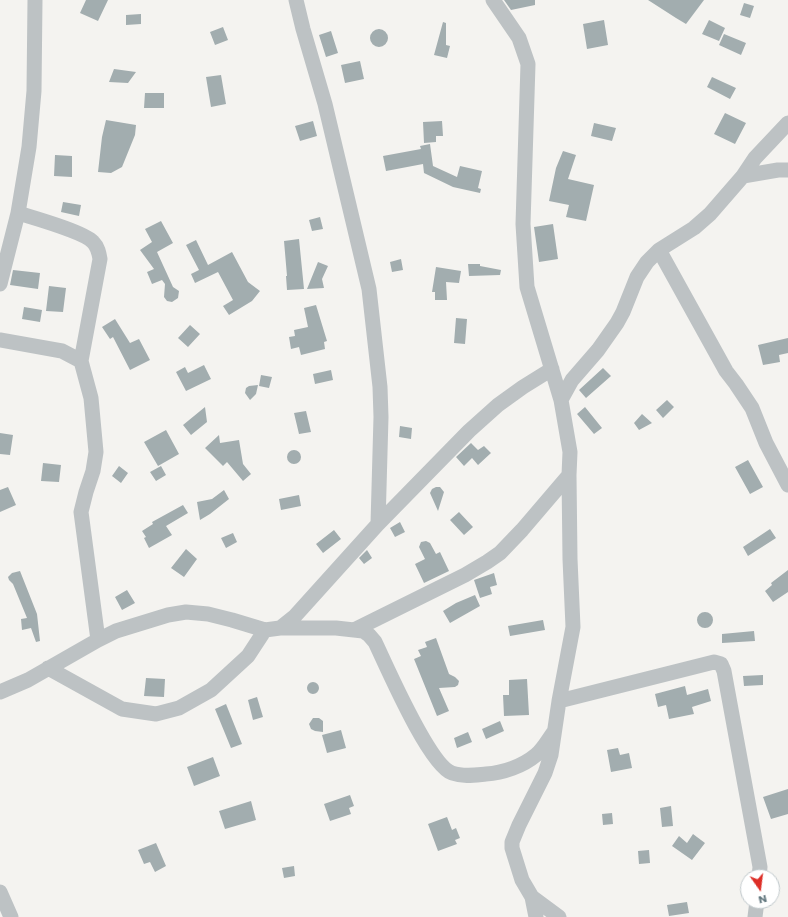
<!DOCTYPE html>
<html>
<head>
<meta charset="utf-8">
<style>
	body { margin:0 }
	#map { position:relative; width:788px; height:917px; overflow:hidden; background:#f4f3f0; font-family:Poppins,sans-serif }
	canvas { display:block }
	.north { position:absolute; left:740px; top:869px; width:40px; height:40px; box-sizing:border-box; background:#fff; border:1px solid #c1c9cc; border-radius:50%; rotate:166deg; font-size:11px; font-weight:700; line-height:16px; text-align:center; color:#647980 }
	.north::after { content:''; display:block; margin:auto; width:14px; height:18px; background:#dd2e27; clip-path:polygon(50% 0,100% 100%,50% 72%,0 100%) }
</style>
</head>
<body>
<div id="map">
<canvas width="788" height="917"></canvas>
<div class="north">N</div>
</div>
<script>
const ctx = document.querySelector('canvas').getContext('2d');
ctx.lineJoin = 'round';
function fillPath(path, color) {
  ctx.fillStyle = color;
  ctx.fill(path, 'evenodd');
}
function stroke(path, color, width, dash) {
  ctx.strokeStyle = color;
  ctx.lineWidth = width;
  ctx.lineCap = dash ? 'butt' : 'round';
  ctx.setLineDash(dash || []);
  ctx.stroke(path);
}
fillPath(new Path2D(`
	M86,0H108L98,21L80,13Z
	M504,0H535V5L511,10Z
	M648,0H704L686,24L676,18Z
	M744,3L754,6L750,18L740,15Z
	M141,14V24L126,25V15Z
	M604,20L608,45L587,49L583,24Z
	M709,20L725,28L719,41L702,34Z
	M443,22L446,23V45L450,46L447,58L434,55Z
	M223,27L228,40L215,45L210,32Z
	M370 38a9 9 0 1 1 18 0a9 9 0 1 1-18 0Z
	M331,31L338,53L326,57L319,35Z
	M724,34L746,43L741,55L719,45Z
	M360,61L364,79L345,83L341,65Z
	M114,69L136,72L128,83L109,82Z
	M221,75L226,104L211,107L206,77Z
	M712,77L736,88L730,99L707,87Z
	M145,93H164V108H144Z
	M725,113L746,123L735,144L714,134Z
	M106,120L136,125L135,135L122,167L111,173L98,172L102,137Z
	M313,121L317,136L300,141L295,126Z
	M442,121L443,136H436V142L424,143L423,122Z
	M594,123L616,128L612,141L591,136Z
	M430,144L433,166L457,177L460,166L482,171L478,188L481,189L480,193L453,187L424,173L423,164L386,171L383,156L421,149L420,146Z
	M563,151L576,155L568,179L594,185L586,221L566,217L569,205L549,201L556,168Z
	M55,155L72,156V177L54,176Z
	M63,202L81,205L79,216L61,212Z
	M320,217L323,229L312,231L309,220Z
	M161,221L173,243L157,252L173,287L179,291L178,298L172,302L167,301L164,297L165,284L162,280L152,284L147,272L154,269L140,250L152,242L145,229Z
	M553,224L558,259L539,262L534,227Z
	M299,239L304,289L287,290L286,276H287L284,241Z
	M196,240L208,265L232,252L248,282L260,291L252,301L229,315L223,306L233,300L218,272L195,283L191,274L199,270L186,245Z
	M401,259L403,270L392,272L390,262Z
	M318,262L328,266L322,279L324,288L307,289Z
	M468,264H480V266L501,270L500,275L469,276Z
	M436,267L461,271L459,283L446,282L447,300H435V292H432Z
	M13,270L40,273L38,289L10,285Z
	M49,286L66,288L63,312L46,311Z
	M316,305L327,341L324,342L325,349L301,355L299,347L291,349L289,337L295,336L294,330L308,327L304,308Z
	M24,307L42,310L40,322L22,319Z
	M456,318L467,319L465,344L454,343Z
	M115,319L130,343L139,339L150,360L130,370L113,337L110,339L102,327Z
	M190,325L200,334L188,347L178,338Z
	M788,338V353L779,355L780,362L763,365L758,345Z
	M204,365L211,379L186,391L176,372L185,367L188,373Z
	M603,368L611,376L586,398L579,390Z
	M331,370L333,380L315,384L313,374Z
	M261,375L272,377L269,388L259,386Z
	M258,385L256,394L250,400L245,393L246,388L249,386Z
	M667,400L674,407L663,418L656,410Z
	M205,407L207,422L191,435L183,425Z
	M585,407L602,428L594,434L577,414Z
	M306,411L311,432L299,434L294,413Z
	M642,414L652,423L639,430L634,423Z
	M400,426L412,428L411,439L399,437Z
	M166,430L179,454L158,466L144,442Z
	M0,433L13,435L10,455L0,454Z
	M219,435L220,443L239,440L243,464L251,474L243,481L227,462L223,466L205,448Z
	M471,443L478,450L484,446L491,453L478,465L472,458L464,466L456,457Z
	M287 457a7 7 0 1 1 14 0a7 7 0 1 1-14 0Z
	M748,460L763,487L750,494L735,467Z
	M43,463L61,465L59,482L41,481Z
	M119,466L128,473L121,483L112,476Z
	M161,466L166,475L156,481L150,472Z
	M8,487L16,505L0,512V490Z
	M436,487H440L444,492L438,511L430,493L432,489Z
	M224,490L229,499L210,514L200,520L197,502L212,499Z
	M299,495L301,506L281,510L279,499Z
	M183,505L188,513L166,526L172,535L149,548L144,538L146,537L142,531L153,524L152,522Z
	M459,512L473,527L464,535L450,520Z
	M400,522L405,532L395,537L390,528Z
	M770,529L776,538L748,556L743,547Z
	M334,530L341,539L323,553L316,544Z
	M233,533L237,542L226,548L221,538Z
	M426,541L430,543L436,554L440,552L449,571L424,583L415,564L425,559L419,547L421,542Z
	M186,549L197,559L184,577L171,568Z
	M367,550L372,558L364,564L359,558Z
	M788,570V592L773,602L765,591L772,585L771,583Z
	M20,571L37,614L40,641L36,642L31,628L22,630L21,619L27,618L13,584L9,580L8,577L12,573Z
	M494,573L497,585L490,587L492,594L480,598L474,580Z
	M127,590L135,603L122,610L115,597Z
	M475,595L480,606L450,623L443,611L456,603Z
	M697 620a8 8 0 1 1 16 0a8 8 0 1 1-16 0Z
	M543,620L545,630L510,636L508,626Z
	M754,631L755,641L722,643V634Z
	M436,638L449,674L455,677L459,681L458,685L455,687L439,688L449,711L437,716L414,659L421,656L418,650L427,647L425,642Z
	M763,675V685L744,686L743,676Z
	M146,678L165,679L164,697L144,696Z
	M527,679L529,715L504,716L503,695H509V680Z
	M307 688a6 6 0 1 1 12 0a6 6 0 1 1-12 0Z
	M685,686L687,695L708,689L711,701L692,707L694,714L669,719L666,705L658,707L655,694Z
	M257,697L263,717L253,720L248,700Z
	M226,704L242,744L231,748L215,709Z
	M313,718H319L323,721V732L315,731L311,729L309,724Z
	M500,721L504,731L486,739L482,729Z
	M341,730L346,748L327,753L322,735Z
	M468,732L472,742L457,748L454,738Z
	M618,748L620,755L629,753L632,768L611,772L607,750Z
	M213,757L220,776L194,786L187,767Z
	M788,789V814L771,819L763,797Z
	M350,795L354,806L349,808L351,814L330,821L324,804Z
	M251,801L256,820L225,829L219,811Z
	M671,806L673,826L662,827L660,808Z
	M612,813L613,824L603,825L602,814Z
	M447,817L452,830L456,828L460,838L455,840L457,844L438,851L428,824Z
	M693,834L705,843L692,860L672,846L679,836L687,843Z
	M156,843L166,866L155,872L150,862L144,864L138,850Z
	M649,850L650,863L639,864L638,851Z
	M294,866L295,876L284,878L282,868Z
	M687,902L689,913L669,916L667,905Z`), '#a2adaf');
stroke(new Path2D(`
	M296,0L303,29L325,104L369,289L380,387L381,417L378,524
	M493,0L519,38L528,64L523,224L527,287L561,400L570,452L569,475L570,559L573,627L559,701L551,755L545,773L519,825L512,842V848L522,880L532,897L536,917
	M743,176L778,170H788
	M18,213C34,218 84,232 93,242C98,247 99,253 100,259L81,361
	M659,250L726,371L736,384L752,408L766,443L788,485
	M0,284L18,213L29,147L34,91L35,0
	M0,340L62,351L81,361L91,398L96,452L93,471L86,492L81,512L98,640
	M561,400L572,380L598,350L617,323L623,312L637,277L647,262L659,250L694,228L710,214L743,176L755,158L788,123
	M280,628L295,616L378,524L469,431L498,405L523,387L552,369
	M354,630L465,575L487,562L500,553L522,530L569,475
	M48,668L122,709L156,714L179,708L211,690L248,656L265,630
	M0,692L28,680L98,640L116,631L168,615L186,612L208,614L232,620L265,630L280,628H336L363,631L369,635L375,642C387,667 429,765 452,773C463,777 475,775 486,774C503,773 523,766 536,755C543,749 548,740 553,733
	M559,701L714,662L721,664L724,671L760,867L759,877
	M0,892L11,917
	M532,897L559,917
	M755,917L757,901`), '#bdc2c4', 15);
</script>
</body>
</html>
